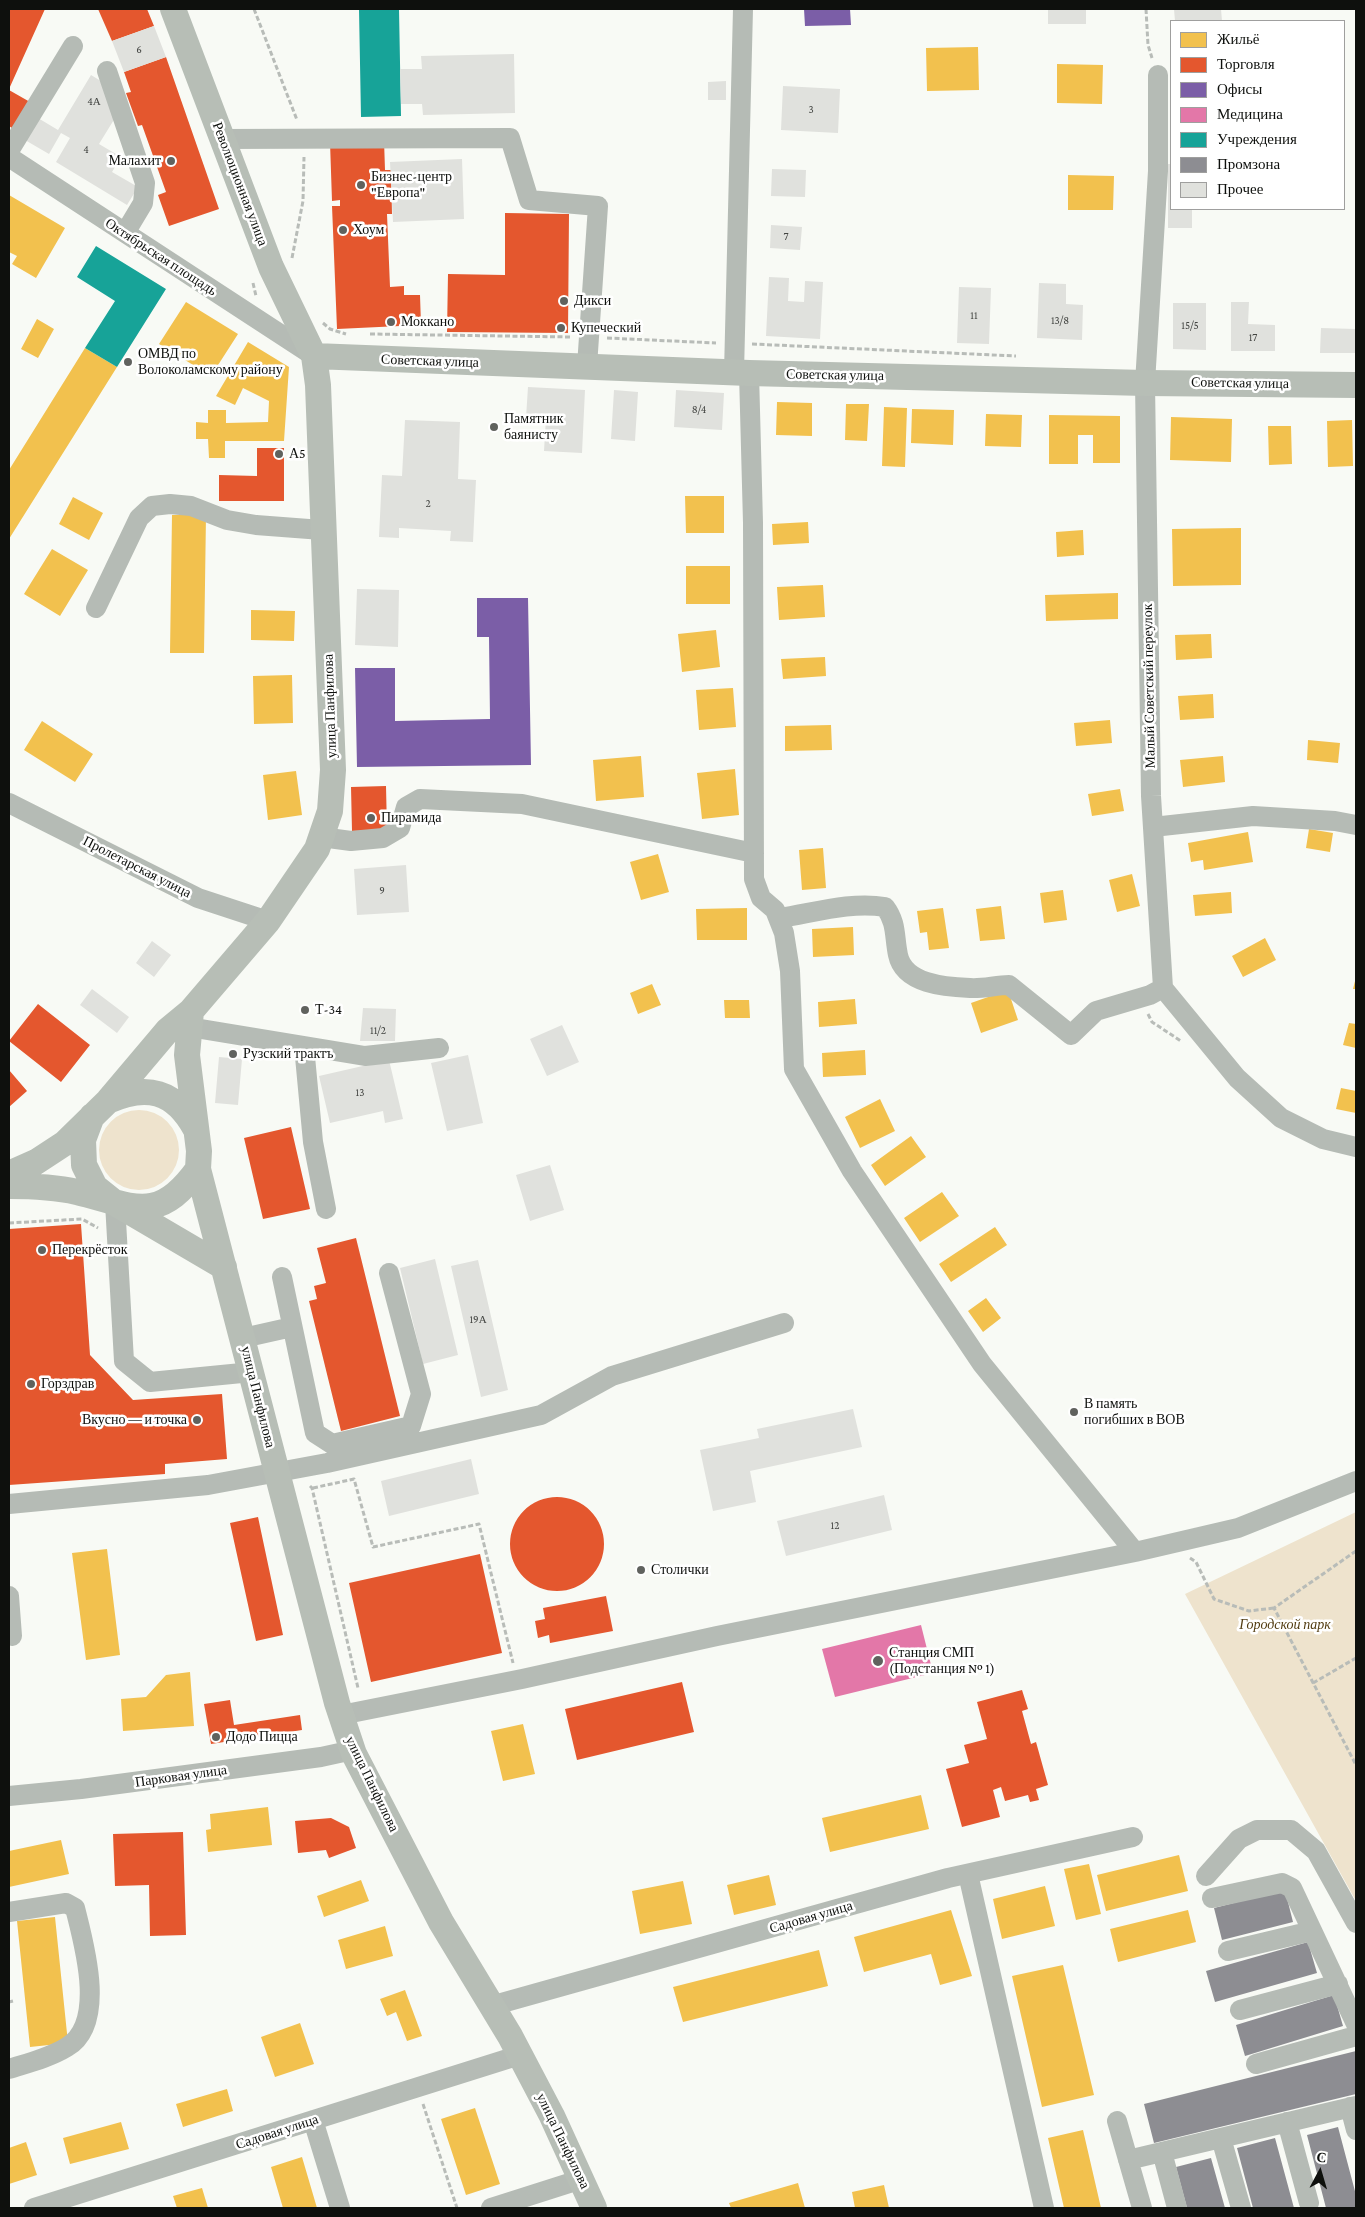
<!DOCTYPE html>
<html>
<head>
<meta charset="utf-8">
<style>
	body { margin:0 }
	#map { position:relative; width:1365px; height:2217px; overflow:hidden; background:#f8faf5; font-family:"Crimson Pro",serif }
	canvas { display:block }
	.frame { position:absolute; inset:0; border:10px solid #0e100d; pointer-events:none }
	.legend { position:absolute; left:1170px; top:20px; width:175px; height:190px; box-sizing:border-box; background:#fff; border:1px solid #9f9f9e; margin:0; padding:6px 9px; list-style:none; font-size:15px; color:#0e100d }
	.legend li { display:flex; align-items:center; gap:10px; height:25px }
	.legend b { width:25px; border:1px solid #9f9f9e }
	.north { position:absolute; left:1295px; top:2147px; width:50px; height:50px; -webkit-text-stroke:4px #fff; paint-order:stroke; rotate:6deg; font-size:14px; font-weight:700; line-height:20px; text-align:center; color:#0e100d }
	.north::after { content:''; display:block; margin:auto; width:18px; height:22px; background:#0e100d; clip-path:polygon(50% 0,100% 100%,50% 72%,0 100%) }
</style>
</head>
<body>
<div id="map">
<canvas width="1365" height="2217"></canvas>
<div class="frame"></div>
<ul class="legend">
<li><b style="height:14px;background:#f2c14e"></b>Жильё</li>
<li><b style="height:14px;background:#e4572e"></b>Торговля</li>
<li><b style="height:14px;background:#7b5ea7"></b>Офисы</li>
<li><b style="height:14px;background:#e377a8"></b>Медицина</li>
<li><b style="height:14px;background:#17a398"></b>Учреждения</li>
<li><b style="height:14px;background:#8d8d92"></b>Промзона</li>
<li><b style="height:14px;background:#e0e1dd"></b>Прочее</li>
</ul>
<div class="north">С</div>
</div>
<script>
const ctx = document.querySelector('canvas').getContext('2d');
ctx.lineJoin = 'round';
function fillPath(path, color) {
  ctx.fillStyle = color;
  ctx.fill(path, 'evenodd');
}
function stroke(path, color, width, dash) {
  ctx.strokeStyle = color;
  ctx.lineWidth = width;
  ctx.lineCap = dash ? 'butt' : 'round';
  ctx.setLineDash(dash || []);
  ctx.stroke(path);
}
function write(font, color, halo, rows, align = 'center') {
  ctx.font = font + ' "Crimson Pro",serif';
  ctx.lineWidth = 5;
  ctx.setLineDash([]);
  ctx.textBaseline = 'middle';
  ctx.strokeStyle = halo;
  ctx.fillStyle = color;
  for (const [text, x, y, turn = 0] of rows) {
    ctx.save();
    ctx.translate(x, y);
    ctx.rotate((+turn || 0) * Math.PI / 180);
    ctx.textAlign = isNaN(turn) ? turn : align;
    if (halo) ctx.strokeText(text, 0, 0);
    ctx.fillText(text, 0, 0);
    ctx.restore();
  }
}
fillPath(new Path2D(`
	M99 1150a40 40 0 1 1 80 0a40 40 0 1 1-80 0Z
	M1356,1512V1901L1185,1594Z`), '#eee3cd');
fillPath(new Path2D(`
	M978,47L979,90L927,91L926,48Z
	M1057,64L1103,65L1102,104L1057,103Z
	M1068,175L1114,176L1113,210H1068Z
	M9,195L65,228L36,278L12,264L17,256L9,252Z
	M186,302L238,334L211,376L159,344Z
	M37,319L54,329L38,358L21,349Z
	M248,342L289,367L284,441H225V458H209L208,439H196V422L208,423V410H226V423L268,422L269,401L243,388L235,405L216,396Z
	M85,348L117,367L9,539V470Z
	M777,402L812,403V436L776,435Z
	M846,404H869L867,441L845,440Z
	M884,407L907,408L905,467L882,466Z
	M912,409L954,410L953,445L911,443Z
	M986,414L1022,415L1021,447L985,446Z
	M1049,415L1120,416V463H1093V435H1078V464H1049Z
	M1171,417L1232,419L1231,462L1170,460Z
	M1352,420L1353,466L1328,467L1327,421Z
	M1268,426H1291L1292,464L1269,465Z
	M685,496H724V533H686Z
	M73,497L103,513L89,540L59,524Z
	M172,515H206L204,653H170Z
	M808,522L809,543L773,545L772,524Z
	M1241,528V585L1173,586L1172,529Z
	M1083,530L1084,555L1057,557L1056,532Z
	M52,549L88,570L60,616L24,594Z
	M686,566H730V604H686Z
	M823,585L825,617L779,620L777,587Z
	M1118,593V619L1046,621L1045,595Z
	M251,610L295,611L294,641L251,640Z
	M716,630L720,667L682,672L678,634Z
	M1211,634L1212,658L1176,660L1175,635Z
	M825,657L826,676L783,679L781,659Z
	M292,675L293,723L254,724L253,676Z
	M733,688L736,727L699,730L696,690Z
	M1213,694L1214,718L1180,720L1178,696Z
	M1110,720L1112,743L1076,746L1074,723Z
	M42,721L93,754L75,782L24,750Z
	M831,725L832,750L785,751V726Z
	M1308,740L1340,743L1338,763L1307,760Z
	M641,756L644,797L596,801L593,760Z
	M1223,756L1225,782L1183,787L1180,760Z
	M735,769L739,815L702,819L697,773Z
	M296,771L302,815L268,820L263,775Z
	M1120,789L1124,811L1092,816L1088,794Z
	M1309,829L1333,833L1330,852L1306,848Z
	M1248,832L1253,862L1204,870L1203,860L1191,862L1188,843Z
	M823,848L826,888L802,890L799,850Z
	M658,854L669,892L641,900L630,862Z
	M1132,874L1140,906L1117,912L1109,880Z
	M1063,890L1067,920L1044,923L1040,893Z
	M1231,892L1232,913L1195,916L1193,895Z
	M1001,906L1005,939L980,941L976,909Z
	M747,908V940H697L696,909Z
	M943,908L949,948L929,950L927,932L920,933L917,911Z
	M853,927L854,955L813,957L812,929Z
	M1265,938L1276,960L1243,977L1232,956Z
	M1356,977V989H1353Z
	M652,984L661,1005L638,1014L630,993Z
	M1008,990L1018,1020L981,1033L971,1003Z
	M855,999L857,1024L819,1027L818,1002Z
	M724,1000H749L750,1018H725Z
	M1349,1023L1356,1024V1048L1343,1045Z
	M865,1050L866,1075L823,1077L822,1053Z
	M1341,1088L1356,1091V1113L1336,1109Z
	M880,1099L895,1131L860,1148L845,1117Z
	M911,1136L926,1157L885,1186L871,1165Z
	M942,1192L959,1216L920,1242L904,1218Z
	M995,1227L1007,1245L951,1282L939,1264Z
	M986,1298L1001,1318L983,1332L968,1311Z
	M107,1549L120,1655L86,1660L72,1553Z
	M190,1672L194,1726L123,1731L121,1699L146,1697L166,1675Z
	M523,1724L535,1774L503,1781L491,1731Z
	M921,1795L929,1829L830,1852L822,1818Z
	M268,1807L272,1845L208,1852L206,1830L211,1829L210,1814Z
	M61,1840L69,1874L9,1887V1851Z
	M1179,1855L1188,1891L1106,1911L1097,1875Z
	M1089,1864L1101,1914L1076,1920L1064,1869Z
	M769,1875L776,1905L734,1915L727,1885Z
	M361,1880L369,1901L324,1917L317,1896Z
	M683,1881L692,1924L640,1934L632,1891Z
	M1045,1886L1055,1926L1002,1939L993,1899Z
	M951,1910L972,1976L940,1985L931,1954L864,1972L854,1937Z
	M1188,1910L1196,1942L1118,1962L1110,1929Z
	M55,1917L68,2043L30,2047L17,1921Z
	M385,1926L393,1956L346,1969L338,1940Z
	M819,1950L828,1986L683,2022L673,1987Z
	M1063,1965L1094,2095L1042,2107L1012,1976Z
	M405,1990L422,2036L407,2041L396,2012L387,2016L380,1999Z
	M300,2023L314,2064L275,2077L261,2037Z
	M227,2089L233,2111L183,2127L176,2104Z
	M475,2108L500,2184L466,2195L441,2119Z
	M121,2122L129,2149L70,2164L63,2138Z
	M1083,2130L1101,2208H1064L1048,2138Z
	M26,2142L37,2175L9,2184V2148Z
	M302,2157L317,2208H283L271,2167Z
	M798,2183L805,2208H731L729,2203Z
	M884,2185L889,2208H855L852,2192Z
	M202,2188L208,2208H177L173,2196Z`), '#f2c14e');
fillPath(new Path2D(`
	M9,9H45L9,89Z
	M98,9H147L154,26L112,41Z
	M166,57L219,209L169,226L158,195L166,192L142,125L138,126L126,93L131,92L124,72Z
	M9,90L30,102L15,130L9,126Z
	M384,140L385,170H391L392,214H387L390,287L404,286V295H420L421,325L337,329L332,206H340V200L332,201L330,142Z
	M505,213L569,214L568,333L447,332L448,274L505,275Z
	M257,448H284V501H219V475L257,476Z
	M386,786L387,830L352,831L351,787Z
	M38,1004L90,1045L61,1082L9,1041Z
	M9,1070L27,1091L9,1107Z
	M291,1127L310,1209L263,1219L244,1138Z
	M81,1224L90,1355L133,1400L222,1394L227,1459L165,1464V1474L9,1485V1229Z
	M356,1238L400,1416L341,1431L309,1301L317,1299L314,1286L326,1283L317,1248Z
	M510 1544a47 47 0 1 1 94 0a47 47 0 1 1-94 0Z
	M258,1517L283,1635L256,1641L230,1523Z
	M480,1554L502,1653L371,1682L349,1583Z
	M606,1596L613,1631L550,1643L549,1635L538,1638L535,1621L545,1619L543,1608Z
	M682,1682L694,1732L577,1760L565,1709Z
	M1022,1690L1028,1709L1022,1711L1031,1744L1036,1742L1048,1785L1036,1789L1039,1800L1030,1802L1028,1795L1005,1801L1001,1787L993,1790L1000,1817L962,1827L946,1769L969,1763L964,1745L987,1739L977,1702Z
	M230,1700L234,1725L300,1715L302,1730L211,1744L204,1704Z
	M331,1818L349,1827L356,1848L329,1858L326,1850L298,1853L295,1821Z
	M183,1832L186,1935L150,1936L149,1885L115,1886L113,1834Z`), '#e4572e');
fillPath(new Path2D(`
	M804,9H850L851,25L805,26Z
	M477,598H528L531,765L357,767L355,668H395V721L490,719L489,637H477Z`), '#7b5ea7');
fillPath(new Path2D(`
	M921,1625L933,1673L835,1697L822,1649Z`), '#e377a8');
fillPath(new Path2D(`
	M359,9H399L401,116L361,117Z
	M96,246L166,289L117,367L85,348L115,301L77,277Z`), '#17a398');
fillPath(new Path2D(`
	M1285,1890L1293,1922L1222,1940L1214,1908Z
	M1308,1942L1317,1973L1215,2002L1206,1971Z
	M1334,1995L1343,2026L1245,2056L1236,2025Z
	M1356,2051V2094L1154,2143L1144,2104Z
	M1338,2127L1356,2195V2208H1326L1307,2135Z
	M1275,2138L1294,2208H1253L1237,2148Z
	M1211,2158L1225,2208H1187L1176,2167Z`), '#8d8d92');
fillPath(new Path2D(`
	M1048,9H1086V24H1048Z
	M1174,9H1221L1222,21H1175Z
	M154,26L166,57L124,72L112,41Z
	M514,54L515,113L423,115L422,104H401L400,69H422L421,56Z
	M91,75L109,86L115,118L99,144L121,157L112,172L138,187L127,205L56,162L70,138L61,133L49,154L25,140L38,118L58,130Z
	M726,81V100H708V82Z
	M783,86L840,89L838,133L781,130Z
	M462,159L464,219L393,222L390,162Z
	M1168,164H1171V209H1192V228H1168Z
	M772,169L806,170L805,197L771,196Z
	M771,225L802,227L800,250L770,248Z
	M769,277L789,278L788,301L804,302L805,281L823,282L820,339L766,336Z
	M1039,283L1066,284V304L1083,305L1082,340L1037,338Z
	M959,287L991,288L989,344L957,343Z
	M1231,302H1249L1248,324L1275,325V351H1231Z
	M1173,303H1206V350L1173,349Z
	M1321,328L1356,329V353H1320Z
	M528,387L585,390L582,453L544,451L546,418H526Z
	M614,390L638,392L635,441L611,439Z
	M676,390L724,393L722,430L674,427Z
	M405,420L460,422L458,479L476,480L473,542L450,541L451,531L399,528V538L379,537L382,475L402,476Z
	M357,589L399,590L398,647L355,645Z
	M406,865L409,912L357,915L354,869Z
	M152,941L171,955L154,977L136,963Z
	M92,989L129,1017L117,1033L80,1005Z
	M363,1008L396,1009L395,1041H360Z
	M562,1025L579,1062L547,1076L530,1039Z
	M468,1055L483,1123L447,1131L431,1063Z
	M219,1057L242,1059L238,1105L215,1103Z
	M389,1060L403,1119L385,1123L383,1111L330,1123L319,1076Z
	M550,1165L564,1210L530,1221L516,1175Z
	M435,1259L458,1355L423,1364L400,1268Z
	M478,1260L508,1390L481,1397L451,1266Z
	M853,1409L862,1447L750,1471L756,1502L713,1511L700,1450L759,1438L757,1429Z
	M471,1459L479,1494L389,1516L381,1481Z
	M884,1495L892,1530L786,1556L777,1521Z`), '#e0e1dd');
stroke(new Path2D(`
	M254,9L297,120
	M1146,9L1148,45L1152,58
	M292,258L303,201L304,157
	M253,283L256,296
	M323,323L330,329L346,334
	M370,334L571,337
	M607,338L716,343
	M752,344L1016,356
	M1148,1014L1152,1022L1181,1041
	M9,1223L82,1219L98,1228
	M310,1486L312,1488L358,1688
	M313,1488L354,1479L373,1547L479,1524L513,1663
	M1356,1551L1274,1608L1356,1765
	M1190,1558L1196,1562L1214,1599L1249,1611L1274,1608
	M1313,1683L1356,1658
	M9,2002L13,2001
	M423,2104L457,2208`), '#b8bcb8', 3, [5, 2.5]);
stroke(new Path2D(`
	M107,71L145,183L143,203L125,233
	M1158,75V171L1145,383L1151,796L1163,988
	M223,139L510,138L529,200L598,206L587,366
	M9,151L73,46
	M9,157L314,356
	M734,372L743,9
	M749,373L753,523L754,879L761,898L775,910L784,933L790,971L794,1069L852,1171L982,1364L1135,1552
	M96,608L139,518L152,506L170,504L191,506L227,520L256,525L322,530
	M9,803L198,898L268,921
	M1153,827L1253,816L1335,821L1356,825
	M321,837L351,841L383,838L400,828L406,807L420,799L522,804L754,853
	M780,918C813,913 851,901 885,907C897,923 894,936 898,955C904,984 945,987 970,988C983,989 996,985 1009,985L1071,1035L1096,1011L1150,995L1163,988L1237,1078L1281,1118L1323,1139L1356,1147
	M189,1027L365,1056L439,1048
	M304,1046L313,1142L326,1209
	M115,1203L124,1361L150,1382L252,1372
	M282,1277L315,1433L332,1444L411,1426L421,1394L389,1273
	M243,1338L292,1327
	M9,1504L208,1485L327,1463L541,1415L612,1376L784,1323
	M9,1596L12,1636
	M341,1715L522,1679L717,1636L1135,1552L1238,1528L1356,1481
	M9,1796L81,1789L321,1757L353,1750
	M968,1874L1044,2208
	M1206,1876L1239,1839L1257,1830H1291L1316,1851L1356,1923
	M1212,1898L1282,1883L1292,1888L1356,2024
	M9,1912L66,1903L75,1908C84,1944 107,2023 67,2047C49,2058 28,2063 9,2069
	M1228,1951L1312,1931
	M491,2006L948,1878L1133,1837
	M1240,2010L1338,1984
	M1256,2064L1356,2036
	M1350,2107L1356,2130
	M313,2120L340,2208
	M1117,2121L1142,2208
	M1287,2122L1309,2203
	M1221,2138L1241,2208
	M1162,2152L1177,2208
	M1128,2160L1356,2106
	M34,2208L520,2055
	M491,2208L582,2179`), '#b5bbb5', 20);
stroke(new Path2D(`
	M314,356L749,373L1145,383L1356,385
	M191,1011L187,1055L199,1151L198,1169L337,1703L354,1754L441,1922L510,2036L552,2116L594,2208
	M108,1101C146,1084 174,1090 195,1128
	M92,1116L83,1140L84,1165L95,1187L115,1203L224,1267
	M9,1174L36,1162L65,1143L108,1101L168,1030L191,1011L268,921L317,849L330,811L333,770L318,385L314,356L271,267L173,9
	M9,1186C32,1186 55,1187 77,1192C134,1206 158,1225 198,1169`), '#b7beb6', 26);
for (const [x, y, r, color] of [
	[171,161,5,"#60625e"],
	[361,185,5,"#60625e"],
	[343,230,5,"#60625e"],
	[564,301,5,"#60625e"],
	[391,322,5,"#60625e"],
	[561,328,5,"#60625e"],
	[128,362,5,"#60625e"],
	[494,427,5,"#60625e"],
	[279,454,5,"#60625e"],
	[371,818,5,"#60625e"],
	[305,1010,5,"#60625e"],
	[233,1054,5,"#60625e"],
	[42,1250,5,"#60625e"],
	[31,1384,5,"#60625e"],
	[1074,1412,5,"#60625e"],
	[197,1420,5,"#60625e"],
	[641,1570,5,"#60625e"],
	[878,1661,6,"#60625e"],
	[216,1737,5,"#60625e"]
]) {
  const dot = new Path2D();
  dot.arc(x, y, r, 0, 2 * Math.PI);
  ctx.fillStyle = color;
  ctx.fill(dot);
  stroke(dot, '#fff', 2);
}
write('11px', '#424441', null, [
	["6",139,50],
	["4А",94,102],
	["3",811,110],
	["4",86,150],
	["7",786,237],
	["11",974,316],
	["13/8",1060,321],
	["15/5",1190,326],
	["17",1253,338],
	["8/4",699,410],
	["2",428,504],
	["9",382,891],
	["11/2",378,1031],
	["13",360,1093],
	["19А",478,1320],
	["12",835,1526]
]);
write('14px', '#0e100d', '#fff', [
	["Малахит",161,161,"right"],
	["Бизнес-центр",371,177],
	["\"Европа\"",371,193],
	["Хоум",353,230],
	["Дикси",574,301],
	["Моккано",401,322],
	["Купеческий",571,328],
	["ОМВД по",138,354],
	["Волоколамскому району",138,370],
	["Памятник",504,419],
	["баянисту",504,435],
	["А5",289,454],
	["Пирамида",381,818],
	["Т-34",315,1010],
	["Рузский трактъ",243,1054],
	["Перекрёсток",52,1250],
	["Горздрав",41,1384],
	["В память",1084,1404],
	["погибших в ВОВ",1084,1420],
	["Вкусно — и точка",187,1420,"right"],
	["Столички",651,1570],
	["Станция СМП",889,1653],
	["(Подстанция № 1)",889,1669],
	["Додо Пицца",226,1737]
], 'left');
write('14px', '#0e100d', '#fff', [
	["Революционная улица",240,184,69],
	["Октябрьская площадь",161,257,33],
	["Советская улица",430,361,2],
	["Советская улица",835,375,1],
	["Советская улица",1240,383,1],
	["Малый Советский переулок",1149,686,-91],
	["улица Панфилова",330,706,-92],
	["Пролетарская улица",137,867,27],
	["улица Панфилова",258,1397,76],
	["Парковая улица",181,1776,-8],
	["улица Панфилова",372,1784,64],
	["Садовая улица",811,1917,-16],
	["Садовая улица",277,2132,-18],
	["улица Панфилова",563,2141,64]
]);
write('italic 14px', '#533d12', '#fff', [
	["Городской парк",1285,1625]
]);
</script>
</body>
</html>
